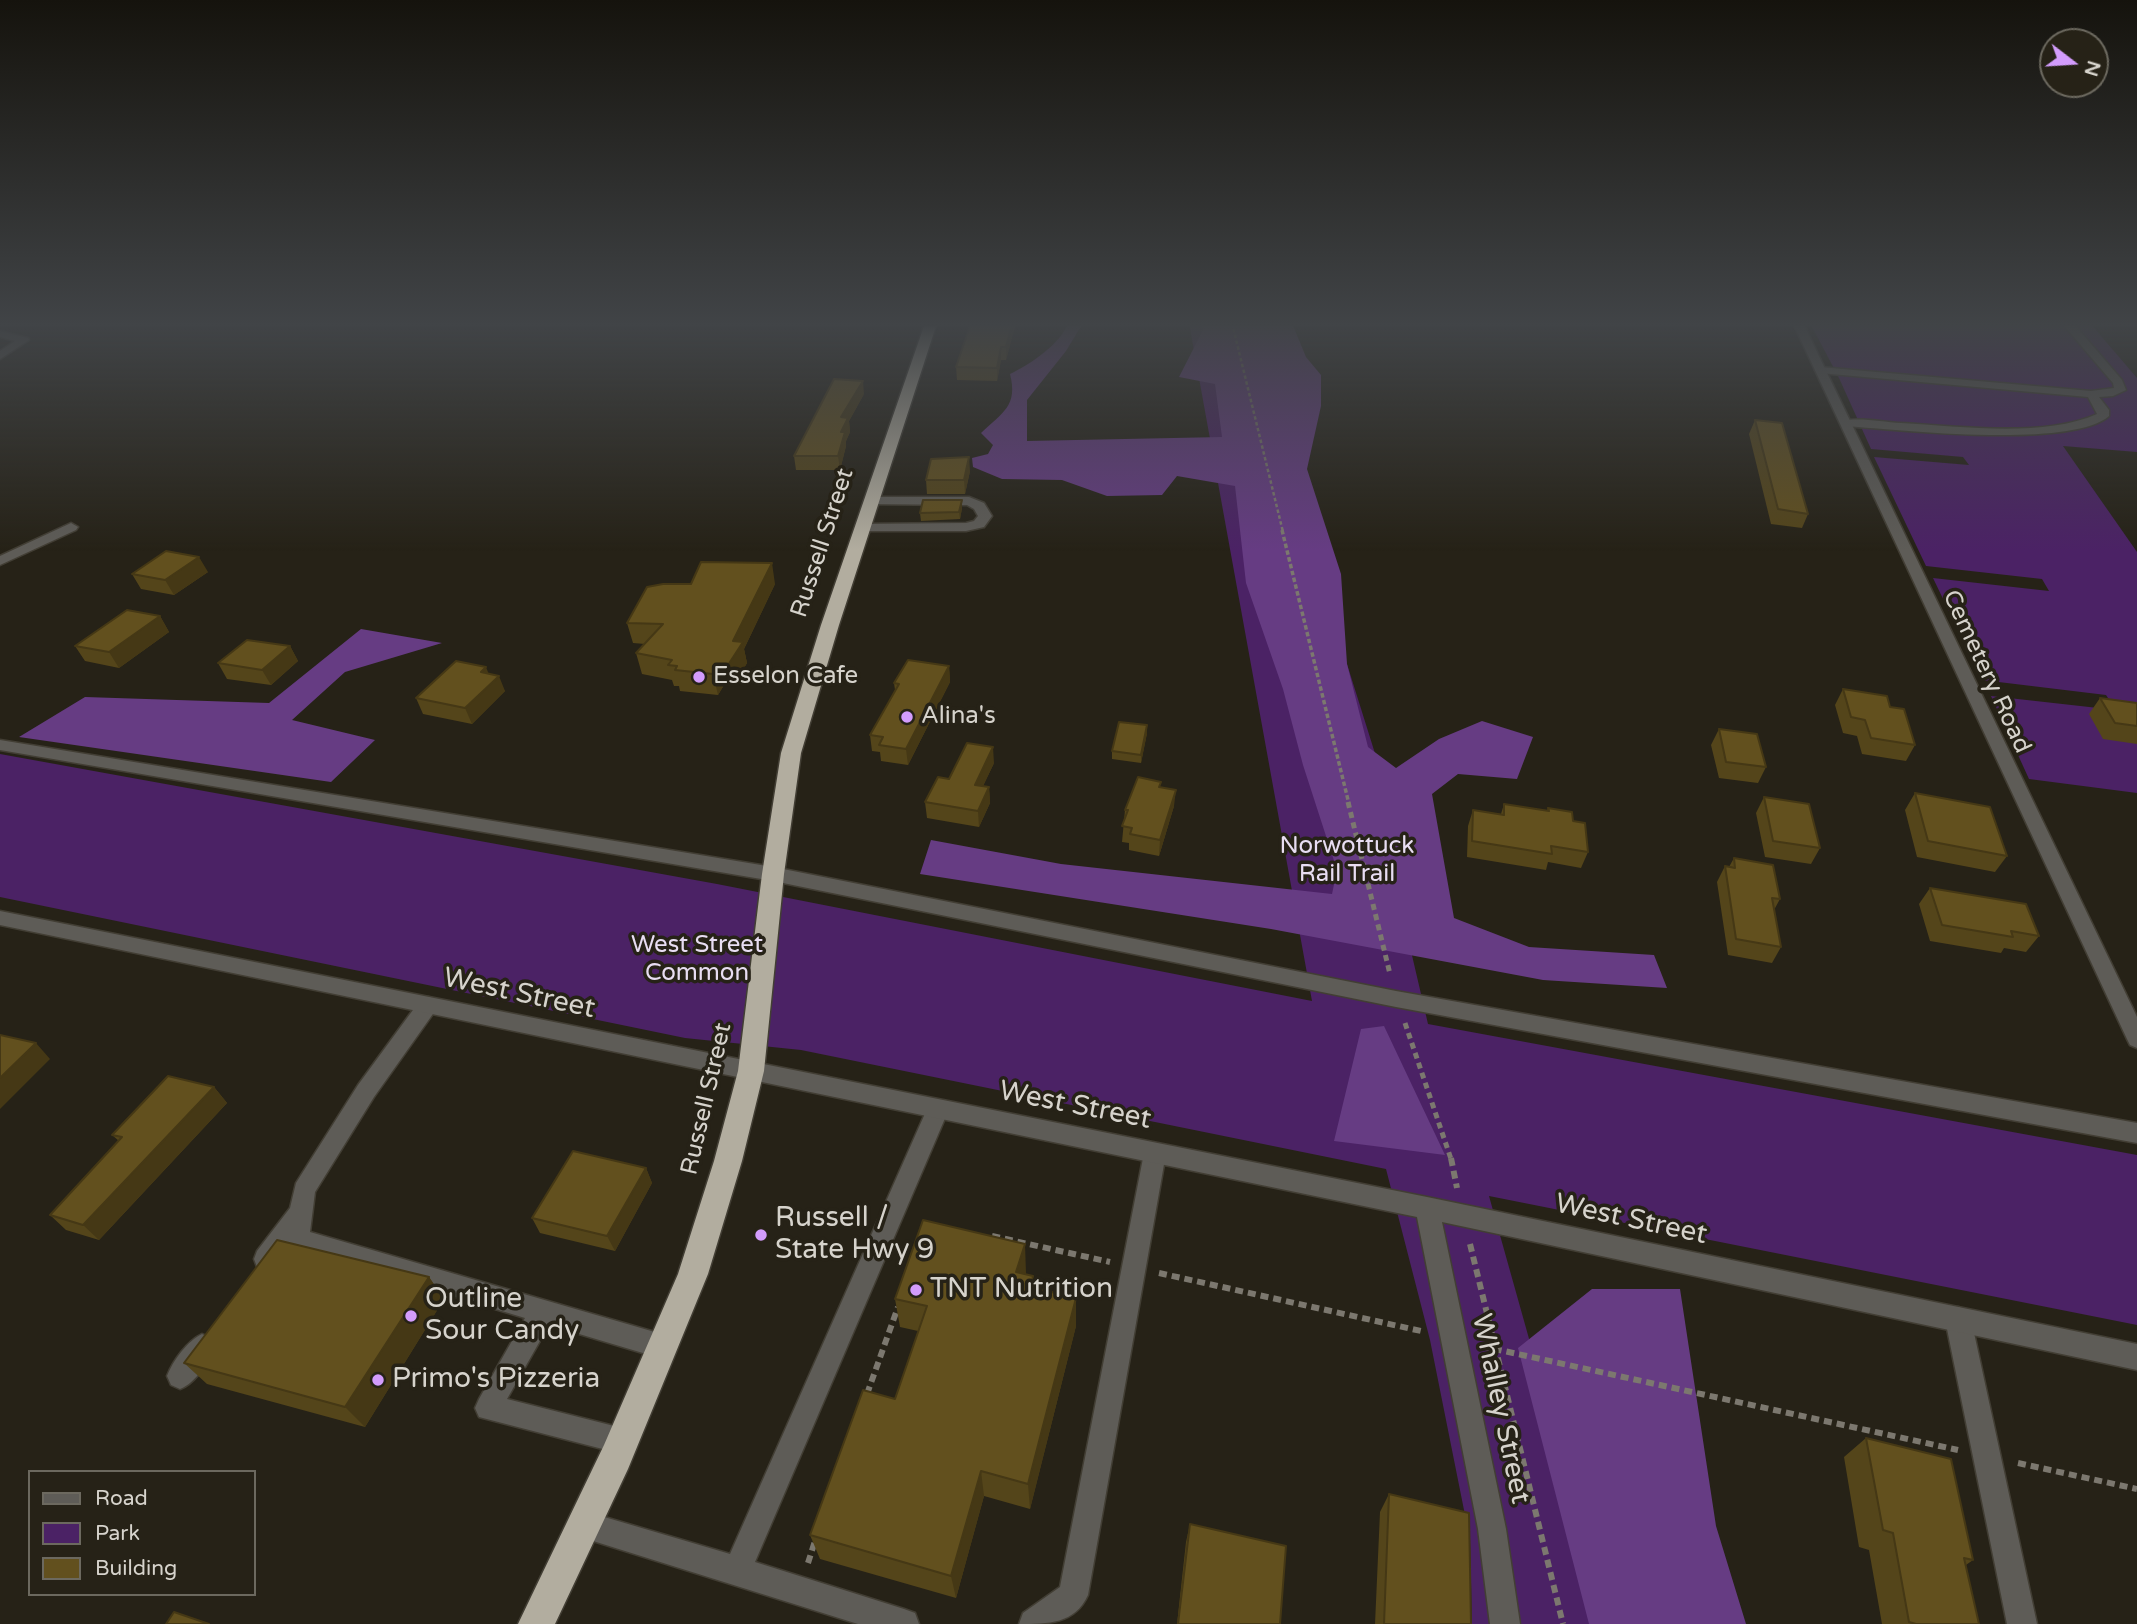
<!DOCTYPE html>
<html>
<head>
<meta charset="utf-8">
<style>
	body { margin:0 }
	#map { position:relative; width:2137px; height:1624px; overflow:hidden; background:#262217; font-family:"Varela Round",sans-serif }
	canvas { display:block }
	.legend { position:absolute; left:28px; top:1470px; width:228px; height:126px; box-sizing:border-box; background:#262217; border:2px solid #6c695f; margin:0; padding:9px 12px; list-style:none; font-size:21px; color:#d6d3cc }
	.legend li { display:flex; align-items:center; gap:14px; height:35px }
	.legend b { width:35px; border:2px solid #6c695f }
	.north { position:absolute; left:2039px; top:28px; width:70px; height:70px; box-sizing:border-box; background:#262217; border:2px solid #6c695f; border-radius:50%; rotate:107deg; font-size:19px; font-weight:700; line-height:28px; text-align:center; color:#d6d3cc }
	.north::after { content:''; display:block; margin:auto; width:24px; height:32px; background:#d39cfc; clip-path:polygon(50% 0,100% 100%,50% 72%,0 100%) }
</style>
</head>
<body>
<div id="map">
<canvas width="2137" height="1624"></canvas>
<ul class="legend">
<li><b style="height:9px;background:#5e5c57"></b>Road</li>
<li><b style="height:19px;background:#4b2265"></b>Park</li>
<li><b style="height:19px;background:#62501e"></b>Building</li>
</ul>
<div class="north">N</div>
</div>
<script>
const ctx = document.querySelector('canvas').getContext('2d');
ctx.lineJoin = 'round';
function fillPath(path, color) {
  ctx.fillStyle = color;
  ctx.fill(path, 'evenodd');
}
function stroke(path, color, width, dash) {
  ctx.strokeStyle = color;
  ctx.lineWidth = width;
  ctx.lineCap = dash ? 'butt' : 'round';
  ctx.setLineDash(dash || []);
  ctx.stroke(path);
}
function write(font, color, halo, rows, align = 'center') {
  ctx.font = font + ' "Varela Round",sans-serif';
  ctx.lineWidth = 7;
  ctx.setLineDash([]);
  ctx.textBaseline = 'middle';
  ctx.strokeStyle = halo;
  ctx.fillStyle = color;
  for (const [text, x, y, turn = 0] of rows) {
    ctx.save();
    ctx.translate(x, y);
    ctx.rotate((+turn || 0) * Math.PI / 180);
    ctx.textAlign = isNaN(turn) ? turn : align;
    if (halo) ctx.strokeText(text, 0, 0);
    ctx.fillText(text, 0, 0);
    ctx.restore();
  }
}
fillPath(new Path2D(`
	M1189,323H1251L1326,597L1409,862L1404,921L1428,1024L2137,1155V1325L1489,1196L1609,1624H1472L1470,1540L1430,1340L1386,1169L801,1050L685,1038L0,897V754L717,884L1312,1001Z
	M1810,323H2090L2137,378V452L2063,446L2137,552V793L2029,779L1991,696L2116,710L2106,695L1982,680L1933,578L2049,591L2042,579L1926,566L1874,457L1969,465L1963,457L1871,449L1839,378Z`), '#4b2265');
fillPath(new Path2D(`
	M1068,323H1083L1066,351L1027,400V441L1222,437L1215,384L1179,377L1203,330L1201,323H1292L1306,357L1321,375V406L1307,469L1341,574L1347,664L1368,747L1396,768L1439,739L1482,721L1533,737L1517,779L1458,774L1432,794L1454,918L1529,947L1654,955L1667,988L1543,980L1271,929L920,874L931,840L1061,864L1332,894L1337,870L1303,765L1283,689L1246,583L1235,486L1177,476L1162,495L1107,496L1062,480L1002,479L973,467L972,458L988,454L993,445L981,433C1003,412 1018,406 1010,374C1029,365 1061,344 1068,323Z
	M361,629L442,643L345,672L292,720L375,740L331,782L19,737L85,697L269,703Z
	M1384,1026L1445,1155L1334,1141L1361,1029Z
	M1592,1289H1680L1716,1526L1746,1624H1589L1518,1348Z`), '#663c83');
const lane = new Path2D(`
	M2062,323H2073L2122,380L2126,390L2113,396L2099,397L2109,410V416C2071,449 1899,430 1846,426L1842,425V421C1860,417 1882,422 1901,423C1959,426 2043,438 2097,414L2088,397L1820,373L1815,370L1820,367L2091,391L2114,388L2113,383Z
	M0,331L28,338L29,340L0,359V351L15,341L0,337Z
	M870,497H969L984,503L992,516L984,527L966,531H856V525L861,524L966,523L974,521L978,516L974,509L967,505L865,504L864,501Z
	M71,523L78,527L76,530L0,565V556Z
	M428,997L435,999L438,1005L435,1011L374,1097L315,1192L310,1232L672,1337L676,1346L672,1355L663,1359L549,1325L507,1399L622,1428L632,1431L635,1441L632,1451L622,1454L479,1417L475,1408L479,1399L525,1318L289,1247L275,1267L266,1270L257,1267L254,1259L257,1251L290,1208L296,1183L358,1085L421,999Z
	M938,1100L946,1102L949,1109L755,1562L904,1609L915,1613L919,1624H858L574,1535L570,1525L574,1515L584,1511L730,1554L927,1109L930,1102Z
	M1155,1143L1163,1146L1166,1153L1088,1595C1075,1624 1048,1624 1019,1624L1023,1613L1060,1587L1144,1153L1147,1146Z
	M1958,1307L1967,1310L1971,1319L2037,1624H2007L1945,1319L1949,1310Z
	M202,1334L211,1338L215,1347C208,1362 196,1383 180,1389L171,1385L167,1376C173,1361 187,1341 202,1334Z`);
const street = new Path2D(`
	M1793,323H1803L2137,1017V1048L2130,1045L2127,1039Z
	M0,740L773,867L1396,991L2137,1123V1143L1396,1007L773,881L0,750Z
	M0,911L1427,1197L2137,1344V1370L1442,1222L1506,1529L1520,1624H1490L1478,1529L1417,1217L0,925Z`);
const highway = new Path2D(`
	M925,323H937L839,625L801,753L784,874L764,1071L742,1161L708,1274L628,1469L555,1624H518L604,1445L678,1274L714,1161L738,1071L762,874L781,753L821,625Z`);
stroke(lane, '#423e34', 3);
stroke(street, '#423e34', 3);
stroke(highway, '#423e34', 3);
stroke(new Path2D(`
	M1232,323L1283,532`), '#7c786f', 2.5, [3.5, 2.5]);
stroke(new Path2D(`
	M1282,530L1349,804`), '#7c786f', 3.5, [4.5, 2.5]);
stroke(new Path2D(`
	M1348,802L1390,974
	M1405,1023L1451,1159`), '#7c786f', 5, [6, 4.5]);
stroke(new Path2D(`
	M1451,1158L1457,1188
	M992,1236L1110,1262
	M1470,1244L1563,1624
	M1159,1273L1421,1331
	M1481,1346L1958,1450
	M867,1394L898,1307
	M2018,1463L2137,1489
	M808,1563L815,1541`), '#7c786f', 6, [8, 5]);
fillPath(lane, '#5e5c57');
fillPath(street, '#5e5c57');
fillPath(highway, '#b2ad9f');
fillPath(new Path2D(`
	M1016,323L1006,360H1001L997,381L957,380L956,367Z
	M864,394L849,421L850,432L846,441V446L840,470H796L794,456Z
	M1755,420L1808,514L1802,528L1771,524L1749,434Z
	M970,471L965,494H927L926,480Z
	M962,508L960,519L921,521L920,513Z
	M208,572L174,595L141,589L132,574Z
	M775,584L744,649L747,663L733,686L724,685L718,695L680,691L679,686H674L672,680L642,674L636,653L645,644L633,643L627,623Z
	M160,616L169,632L119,668L85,661L75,646Z
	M290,646L298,661L271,685L227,679L218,663Z
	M949,666L950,682L908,765L881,761L880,752L872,751L870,735L895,690L894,683Z
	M489,674L505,691L472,724L423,714L416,698Z
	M1843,689L1890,707L1915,745L1906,761L1862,754L1857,736L1843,733L1835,705Z
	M2100,698L2137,703V744L2103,739L2089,714Z
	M1719,729L1766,767L1758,783L1719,778L1711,745Z
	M1147,733L1141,763L1112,759V751Z
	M994,763L983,786L989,787L990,803L979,827L927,818L925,802L949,779Z
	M1160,787L1174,806L1159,856L1129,850V843L1122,842L1125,810Z
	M1915,793L2007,856L1995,872L1917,857L1905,810Z
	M1764,797L1820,848L1811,864L1765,857L1756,813Z
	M1504,804L1547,811L1548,808L1573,821L1588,852L1581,868L1548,862L1546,870L1467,857L1468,826L1473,810L1501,814Z
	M1734,858L1780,899L1774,910L1781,947L1772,963L1728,955L1717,882L1725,866L1729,867Z
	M1930,888L2039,936L2026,952L2004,948L2001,953L1930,941L1919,904Z
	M214,1087L227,1103L99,1240L66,1230L50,1215L119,1141L112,1135Z
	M646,1168L652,1183L615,1251L540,1233L532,1218Z
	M1026,1273V1274L1034,1287L1076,1326L1030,1509L984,1496L956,1598L820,1559L810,1535L895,1399L918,1331L900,1327L895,1299Z
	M429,1277L444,1299L365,1427L207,1384L184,1363Z
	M1866,1438L1973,1560L1966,1565L1979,1624H1882L1869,1550L1859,1547L1844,1457Z
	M1389,1494L1471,1624H1375L1380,1512Z
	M1190,1524L1280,1624H1177L1186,1542Z`), '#54451a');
fillPath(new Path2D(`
	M1012,323H1016L1006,360V347Z
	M1001,347V360L997,381V368Z
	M863,381L864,394L849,421L850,432L846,441V446L840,470L838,456L841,417Z
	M969,457L970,471L965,494L964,480Z
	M962,500V508L960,519L959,512Z
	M199,557L208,572L174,595L165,580Z
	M772,563L775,584L744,649L747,663L733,686L728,665L733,641Z
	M160,616L169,632L119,668L109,652Z
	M290,646L298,661L271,685L262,670Z
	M719,664L724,685L718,695L713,674Z
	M949,666L950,682L908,765L906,749Z
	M486,667L492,682L499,676L505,691L472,724L465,708L481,672Z
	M1147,725V733L1141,763V755Z
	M993,747L994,763L976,801L975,785Z
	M989,787L990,803L979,827L978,811Z
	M1176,790L1174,806L1159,856L1160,840Z
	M36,1043L50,1059L0,1109V1078Z
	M214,1087L227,1103L99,1240L83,1225Z
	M646,1168L652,1183L615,1251L607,1236Z
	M1025,1244L1026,1273L1018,1300L1016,1272Z
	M429,1277L444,1299L365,1427L345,1407Z
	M1076,1298V1326L1030,1509L1028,1484Z
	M981,1471L984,1496L956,1598L951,1576Z`), '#453815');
const building = new Path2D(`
	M971,323H1012L1006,347H1001L997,368L956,367Z
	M834,379L863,381L841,417L848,418L841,432H845L838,456H794Z
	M1755,420L1782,423L1808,514L1778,509Z
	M969,457L964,480H926L931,459Z
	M923,500H962L959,512L920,513Z
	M166,551L199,557L165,580L132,574Z
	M701,562L772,563L733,641L743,642L728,665L719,664L713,674L675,670L677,666L668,665L672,660L636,653L663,624L627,623L647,587L663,584H691Z
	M127,610L160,616L109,652L75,646Z
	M247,640L290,646L262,670L218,663Z
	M908,660L949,666L906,749L879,745L883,737L870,735L899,684L894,683Z
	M456,661L486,667L481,672L499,676L465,708L416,698Z
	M1843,689L1887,696L1890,707L1904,709L1915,745L1871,738L1865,720L1851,717Z
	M2100,698L2137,703V726L2115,723Z
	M1119,722L1147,725L1141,755L1112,751Z
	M1719,729L1757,734L1766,767L1726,762Z
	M967,743L993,747L975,785L989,787L978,811L925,802L938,777L949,779Z
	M1138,777L1161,782L1159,787L1176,790L1160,840L1130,834L1132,828L1122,826L1128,810H1125Z
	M1915,793L1990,807L2007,856L1928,841Z
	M1764,797L1809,804L1820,848L1773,841Z
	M1504,804L1549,811L1548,808L1572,812L1573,821L1585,823L1588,852L1551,846L1552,854L1472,841L1473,810L1504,815Z
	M1734,858L1773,865L1780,899L1772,898L1781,947L1736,939L1725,866L1735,868Z
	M1930,888L2026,904L2039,936L2011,931L2013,937L1942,925Z
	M0,1035L36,1043L0,1078Z
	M168,1076L214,1087L83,1225L50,1215L122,1137L112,1135Z
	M573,1151L646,1168L607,1236L532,1218Z
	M923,1220L1025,1244L1016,1272L1033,1276L1031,1287L1076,1298L1028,1484L981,1471L951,1576L810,1535L863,1390L895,1399L927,1306L895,1299Z
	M277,1240L429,1277L345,1407L184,1363Z
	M1866,1438L1951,1459L1973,1560L1964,1558L1979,1624H1916L1909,1622L1893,1533L1883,1530Z
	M1389,1494L1469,1513L1471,1624H1384Z
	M1190,1524L1286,1546L1280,1624H1178Z
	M174,1612L209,1624H166Z`);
fillPath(building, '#62501e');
stroke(building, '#453815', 2);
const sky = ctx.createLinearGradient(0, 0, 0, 551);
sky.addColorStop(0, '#15130d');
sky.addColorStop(0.59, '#414447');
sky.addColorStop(1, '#41444700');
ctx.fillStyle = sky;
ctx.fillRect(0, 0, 2137, 551);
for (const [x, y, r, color] of [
	[699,677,7,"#d39cfc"],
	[907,717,7,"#d39cfc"],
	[761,1235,7,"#d39cfc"],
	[916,1290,7,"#d39cfc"],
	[411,1316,7,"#d39cfc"],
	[378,1380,7,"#d39cfc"]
]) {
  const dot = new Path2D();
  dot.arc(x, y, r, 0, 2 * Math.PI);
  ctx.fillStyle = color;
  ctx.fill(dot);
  stroke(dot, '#262217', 2.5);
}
write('24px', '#d6d3cc', '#262217', [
	["Russell Street",823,543,-72],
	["Cemetery Road",1986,672,65],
	["Russell Street",707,1099,-77]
]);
write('24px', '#d6d3cc', '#262217', [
	["Esselon Cafe",713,677],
	["Alina's",921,717]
], 'left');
write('24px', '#e8ddf2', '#262217', [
	["Norwottuck",1347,847],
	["Rail Trail",1347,875],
	["West Street",697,946],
	["Common",697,974]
]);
write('28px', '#d6d3cc', '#262217', [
	["West Street",519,994,12],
	["West Street",1075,1106,11],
	["West Street",1631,1220,12],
	["Whalley Street",1500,1409,78]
]);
write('28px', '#d6d3cc', '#262217', [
	["Russell /",775,1219],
	["State Hwy 9",775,1251],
	["TNT Nutrition",930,1290],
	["Outline",425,1300],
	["Sour Candy",425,1332],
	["Primo's Pizzeria",392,1380]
], 'left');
</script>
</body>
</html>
